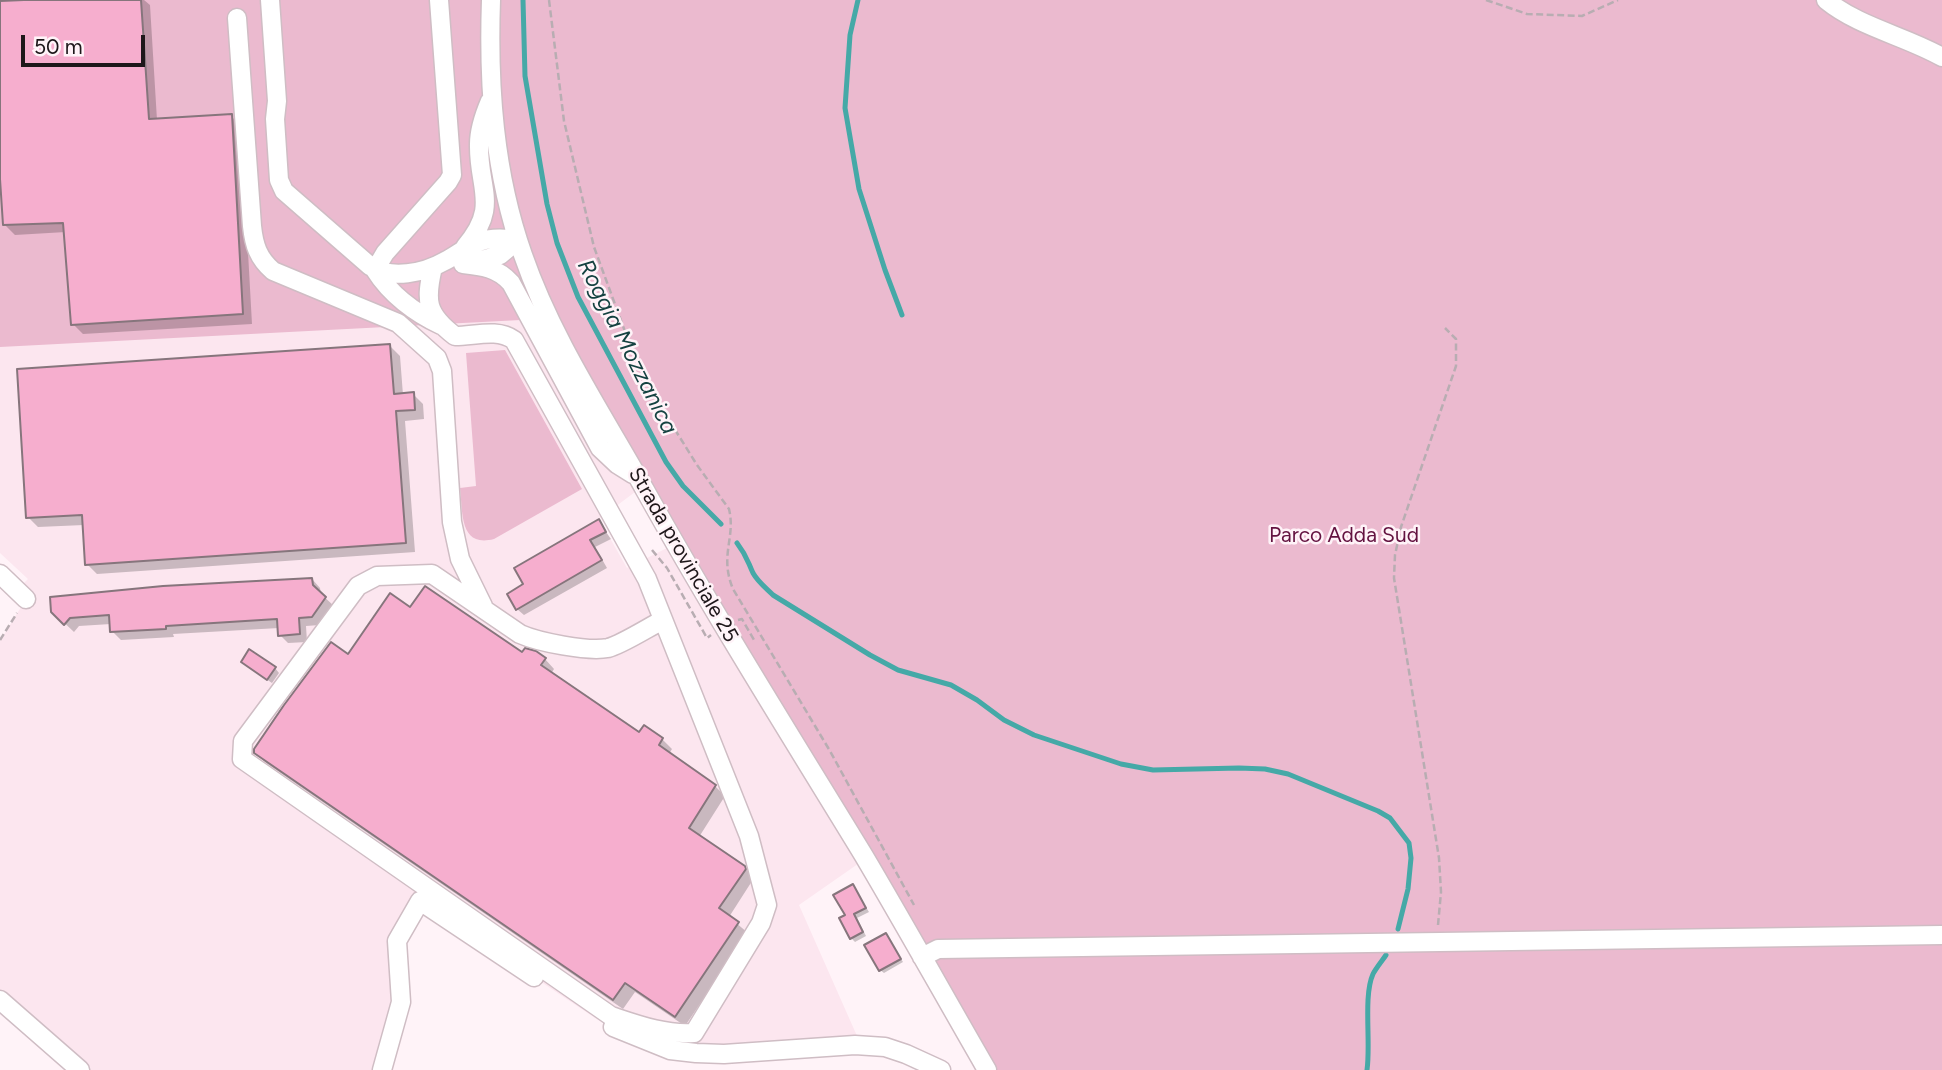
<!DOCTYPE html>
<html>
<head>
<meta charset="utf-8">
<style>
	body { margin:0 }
	#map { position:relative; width:1942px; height:1070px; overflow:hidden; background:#fff3f8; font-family:Figtree,sans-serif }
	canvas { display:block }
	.scale { position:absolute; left:21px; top:35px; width:124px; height:32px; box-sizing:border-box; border:4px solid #1e171a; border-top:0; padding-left:9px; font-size:21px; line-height:24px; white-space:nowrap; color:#1e171a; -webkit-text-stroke:5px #fff3f8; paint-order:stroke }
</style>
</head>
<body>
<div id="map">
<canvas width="1942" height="1070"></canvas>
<div class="scale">50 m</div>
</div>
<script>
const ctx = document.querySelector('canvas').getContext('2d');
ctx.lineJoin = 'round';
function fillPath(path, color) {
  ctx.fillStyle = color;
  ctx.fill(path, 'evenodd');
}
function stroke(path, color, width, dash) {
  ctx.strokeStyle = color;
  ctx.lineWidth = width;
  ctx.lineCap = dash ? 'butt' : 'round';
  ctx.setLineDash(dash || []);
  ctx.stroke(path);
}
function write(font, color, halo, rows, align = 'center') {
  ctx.font = font + ' Figtree,sans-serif';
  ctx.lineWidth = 5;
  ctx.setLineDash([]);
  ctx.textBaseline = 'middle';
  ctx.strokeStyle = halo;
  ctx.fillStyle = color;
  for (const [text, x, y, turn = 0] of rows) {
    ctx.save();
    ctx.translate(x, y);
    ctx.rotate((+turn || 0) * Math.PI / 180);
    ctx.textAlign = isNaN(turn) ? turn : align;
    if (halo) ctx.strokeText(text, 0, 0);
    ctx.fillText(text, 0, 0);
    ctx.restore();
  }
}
fillPath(new Path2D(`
	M0,0L518,259L639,489L599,519L627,568L675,544L865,859L799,905L861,1045L724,1054L638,1038L598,1020L420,901L397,941L401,1002L382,1070H80L0,1000V641L26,599L20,587L28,579L0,553Z`), '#fce6ef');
fillPath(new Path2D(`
	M0,0H1942V1070H993L616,424L559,318L0,347Z
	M505,350L582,489L494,539C459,548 463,512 460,488L476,486L466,353Z`), '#ebbacf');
fillPath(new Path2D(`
	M56,0H144L150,5L157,120L231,116L241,126L252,324L83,334L73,324L66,232L15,235L5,225L0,149V3Z
	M390,346L400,356L403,395L413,394L423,404L424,419L405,421L415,552L97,574L87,564L84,525L38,527L28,517Z
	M598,521L611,539L595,547L607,568L524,615L517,609L526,585Z
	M312,579L320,588L321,594L334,606L320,625L306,626L307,642L288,643L280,635L279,628L173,634L174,637L121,640L112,631L111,624L79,626L74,632L53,612Z
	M411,609L523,655L545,659L554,669L551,674L640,735L645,728L662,739L672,749L669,754L715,786L725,796L699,837L744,867L754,878L729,917L748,933L685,1026L635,992L623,1009L266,763L256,753L349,656Z
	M247,666L275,668L279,673L272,683Z
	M853,886L869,912L857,918L866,936L855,942L851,938L847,916Z
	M886,935L903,962L884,973L880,970Z`), '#0003');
stroke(new Path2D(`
	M523,0L525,76L547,204L557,243L578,297L666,462L683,486L721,524
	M858,0L850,35L845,108L859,189L885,270L902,315
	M737,543C747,556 747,560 753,573C758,582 766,588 773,595L870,655L898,670L951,685L977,700L1004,720L1034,735L1121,764L1153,770L1239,768L1265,769L1288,774L1378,811L1390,818L1409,843L1411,858L1408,889L1398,929
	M1367,1070C1371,1043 1363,996 1373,974C1376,968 1382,961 1386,955`), '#45a9a7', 5);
const building = new Path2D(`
	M24,0H141L149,119L232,114L243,314L71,325L63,223L3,225L0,179V1Z
	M390,344L394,394L414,392L415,410L396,411L406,543L85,565L82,515L26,518L17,369Z
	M599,519L606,532L590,540L602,560L516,610L507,594L523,584L514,568Z
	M312,578L313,585L326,597L312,617L299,618L300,634L278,636L277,619L166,626V629L110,632L109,615L70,618L64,625L51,612L50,597L163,586Z
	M425,586L522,652L525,648L536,651L546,658L541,665L639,732L644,725L663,738L659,745L716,785L689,828L745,866L746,869L719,908L739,922L675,1017L625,983L613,1000L254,753V749L284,705L331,642L348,654L390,593L410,607Z
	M249,649L276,667L267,680L241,662Z
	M853,884L866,908L854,914L863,932L850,939L839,918L845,915L833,895Z
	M886,933L901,959L879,971L864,945Z`);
fillPath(building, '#f6aece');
stroke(building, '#86757c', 2);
const minor = new Path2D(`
	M270,0L277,101L275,119L279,180L284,191L370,266C391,280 424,273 445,261C457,255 467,246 479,242C491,237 505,238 518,240
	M491,0C488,86 494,173 523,255C552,339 602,413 645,490C714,614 790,735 864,856C906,927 946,999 987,1070
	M1826,0C1859,27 1905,36 1942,57
	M237,18L252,226C254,245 258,258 273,271L398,323L437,358L442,371L452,522L460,559L483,606
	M465,247C500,206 478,189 479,144C479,129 484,115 490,101
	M471,263L500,255L518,240
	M463,264C482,266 498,268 511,283L600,448L617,464L633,474
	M433,267C425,301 426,314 455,336C475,336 497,328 514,340L647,579L749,836L767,905L761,923L694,1033C665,1035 638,1025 611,1016L242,759L243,741L358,586L377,576L432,574L520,634C538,642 588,652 608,648C621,645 649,627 663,620
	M375,270L385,253L448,182L452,175L439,0
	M375,270C390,294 415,313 441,325
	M0,574L26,599
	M922,957L938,949L1942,935
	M0,1000L80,1070
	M613,1027L670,1050L696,1053L724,1054L855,1045L885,1047L906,1054L941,1070
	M382,1070L401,1002L397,941L420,901L534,977`);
stroke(minor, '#cfbdc4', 21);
stroke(new Path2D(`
	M549,0L564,121L594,247L627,337L651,391L697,465L729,509C736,538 719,555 733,589L830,751L914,905
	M1486,0L1527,14L1582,16L1618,0
	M652,550L667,568L707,638L711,635
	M738,620L742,619L754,640
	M0,640L17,613
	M1438,925L1441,892L1439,858L1394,578L1395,555L1401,527L1456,366V339L1445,328`), '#b8adb2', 2.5, [7, 3.5]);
stroke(minor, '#fff', 18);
write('21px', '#631240', '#fff3f8', [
	["Parco Adda Sud",1344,536]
]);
write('21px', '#1e171a', '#fff3f8', [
	["Strada provinciale 25",683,555,60]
]);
write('italic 23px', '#154241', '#fff3f8', [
	["Roggia Mozzanica",627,347,63]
]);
</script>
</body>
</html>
